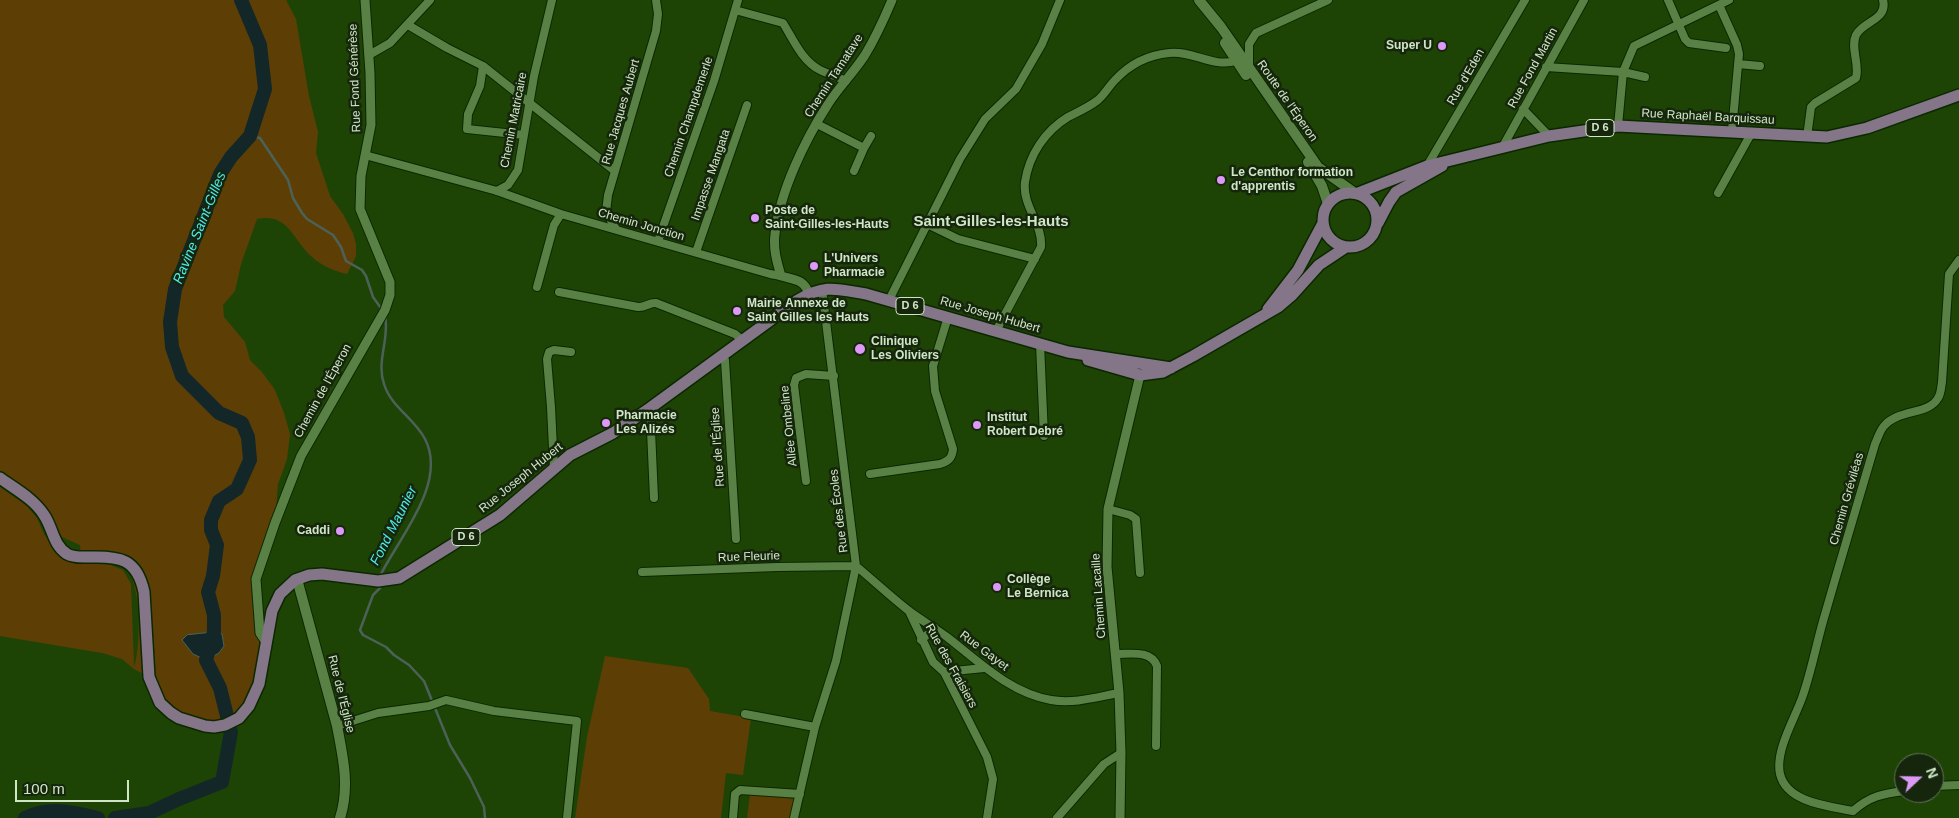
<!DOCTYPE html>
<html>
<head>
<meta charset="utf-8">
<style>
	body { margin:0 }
	#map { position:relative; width:1959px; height:818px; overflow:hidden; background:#1e4405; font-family:Helvetica,sans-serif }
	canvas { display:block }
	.north { position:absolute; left:1894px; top:753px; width:50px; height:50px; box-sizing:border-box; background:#15260d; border:1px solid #607357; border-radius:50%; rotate:69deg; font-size:14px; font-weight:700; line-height:20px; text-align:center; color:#d0e7c7 }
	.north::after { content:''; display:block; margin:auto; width:18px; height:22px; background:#dc99f5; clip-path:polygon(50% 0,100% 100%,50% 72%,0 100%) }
	.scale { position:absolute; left:15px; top:780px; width:114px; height:22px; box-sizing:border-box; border:2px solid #d0e7c7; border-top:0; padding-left:6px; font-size:15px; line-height:18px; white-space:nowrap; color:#d0e7c7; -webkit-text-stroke:4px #15260d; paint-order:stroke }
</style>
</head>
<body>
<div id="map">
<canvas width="1959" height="818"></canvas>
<div class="north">N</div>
<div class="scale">100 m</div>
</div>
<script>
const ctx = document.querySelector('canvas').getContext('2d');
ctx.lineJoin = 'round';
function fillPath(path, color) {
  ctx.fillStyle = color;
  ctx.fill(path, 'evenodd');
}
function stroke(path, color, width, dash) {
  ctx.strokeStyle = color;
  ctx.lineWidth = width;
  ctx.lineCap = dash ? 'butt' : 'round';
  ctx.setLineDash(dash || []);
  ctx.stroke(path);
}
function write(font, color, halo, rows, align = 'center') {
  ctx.font = font + ' Helvetica,sans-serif';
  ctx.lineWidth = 5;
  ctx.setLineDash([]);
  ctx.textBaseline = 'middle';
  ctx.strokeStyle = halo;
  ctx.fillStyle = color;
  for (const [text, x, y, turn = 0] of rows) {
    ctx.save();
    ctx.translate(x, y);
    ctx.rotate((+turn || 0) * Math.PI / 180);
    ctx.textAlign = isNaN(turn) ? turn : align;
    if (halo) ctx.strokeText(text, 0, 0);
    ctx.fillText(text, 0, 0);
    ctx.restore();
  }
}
fillPath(new Path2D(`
	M0,0H286L296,19L309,96L318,132L316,153L330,196L343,214L353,233L356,244V256L347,274C334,271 322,266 312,257C293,240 288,212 257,219L241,264L235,291L223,305L224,317L245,342L250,360L262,372L275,390L284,413L290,434L287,459L278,484L275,523L256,579L266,642L249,706L225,725L171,713L149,677L134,669L122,659L102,653L0,636V487L27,506L37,518L44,534L54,548L81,560L80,545L62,537L33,497L0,472ZM91,562C103,562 119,562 128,572C141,587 141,648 134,667L131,584L123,570L108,564Z
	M605,656L688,668L709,699L710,711L751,718L743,775L726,773L721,818H575L587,737Z
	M750,794L795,799L791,818H747Z`), '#5d3f06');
const water = new Path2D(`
	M214,632L222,634L224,646L219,653L206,660L193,654L182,640L187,635Z`);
fillPath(water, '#132728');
stroke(water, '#4c6158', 1);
stroke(new Path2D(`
	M250,136L260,138L288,180L293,198L302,213L307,219L333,235L341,247L346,261L362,270L366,276L373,297L383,311
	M380,576C398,539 448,483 425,439C414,418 391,407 384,384C376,361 390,338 385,316
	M380,588L373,595L360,630L363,635L386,647L394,655L409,665L424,681L450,745L470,778L484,807L485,818`), '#4c6158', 2.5);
stroke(new Path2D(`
	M25,818C49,806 73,812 98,818
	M115,818L149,813L179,799L222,782L231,732L220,688L206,660L214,632V615L208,592L213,576L217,545L211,530V520L219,501L237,489L250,460L248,437L242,423L219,413L182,376L172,347L170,322L175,289L220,174L231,157L250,136L265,89L260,45L241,0`), '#132728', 14);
const minor = new Path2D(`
	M1668,0L1685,39L1689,43L1726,48
	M1719,5L1737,45L1739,54L1732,131
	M735,10L783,23C793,39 802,61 820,70C828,74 838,77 846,81
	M408,25L447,48L483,66L615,171
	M369,55L390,43L430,0
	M1738,64L1760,66
	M483,66L480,86L468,114L467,129L524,135
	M1546,67L1623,72L1645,77
	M1249,68V44L1256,33L1328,0
	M1523,109L1549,136
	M817,124L864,148L854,171
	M1618,126L1623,72L1634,46L1729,0
	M1807,137L1811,107L1815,103L1856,78C1860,64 1850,48 1856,35C1863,21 1888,20 1883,0
	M864,148L871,136
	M1502,148L1584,0
	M365,155L497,191L561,214L770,274L781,276
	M1427,166L1525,0
	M497,191L508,185L518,170L534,76L552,0
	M1718,193L1752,132
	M927,224L958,239L1035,259
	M616,229L606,212L608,195L656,31L658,14L656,0
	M658,241L714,81L738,0
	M696,252L747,105
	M537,287L554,225L561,214
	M559,292L638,307C645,308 649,302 656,303L735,334L742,340
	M889,300L960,159L985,119L1016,89L1042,44L1060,0
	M996,331L1041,247C1043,224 1022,206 1025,182C1029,155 1045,131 1068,117C1078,112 1089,107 1098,100C1105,94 1109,86 1115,80C1130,64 1148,55 1169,53C1192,50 1213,68 1236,61
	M1040,344L1044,436
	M722,355L725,360L736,539
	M650,408L654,498
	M554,469L551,407L547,359L549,352L554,350L571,352
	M870,474L940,464C949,461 952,458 953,449L935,391L933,366L948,317
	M806,481L794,385L796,378L806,374L834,376
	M1108,509L1130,515L1136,519L1140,573
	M856,566C874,581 891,597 909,611C921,620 935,628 947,637C978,661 1010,693 1051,700C1074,704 1097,697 1119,693
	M642,572L777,567L856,566
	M909,611L933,662L944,672L987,757L993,779L987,818
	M921,640L935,628
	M1116,654C1131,654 1151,650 1157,666L1156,746
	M944,672L984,668
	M745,714L815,727
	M337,726L378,713L429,706L446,700L494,711L577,721L567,818
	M1934,786L1959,785
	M1853,811C1829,806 1787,803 1780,774C1775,751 1794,720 1802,698C1812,670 1817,640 1826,611C1842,555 1859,499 1875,444C1878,438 1880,430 1884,426C1898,409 1929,415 1938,398C1941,394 1941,387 1942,382L1949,274L1959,260
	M1853,811C1870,796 1882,794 1904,791
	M733,818L735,794L740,790L800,794
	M794,818L815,727L836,661L856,566L822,289
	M1057,818L1104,764L1121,753`);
const tertiary = new Path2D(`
	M809,294C804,279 795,280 781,276C777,262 773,249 775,234C780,191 805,140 828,104C839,87 854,72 865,55C876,37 884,19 892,0
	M266,642L260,633L256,579L275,523L301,456L385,310L390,295V282L360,209L361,176L371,125L370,73L365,0
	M1120,818L1121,753L1119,693L1107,567L1108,509L1140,375`);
const secondary = new Path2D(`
	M1199,0L1221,27L1318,167L1355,193
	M1225,43L1246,75
	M1308,162L1322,186L1328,204
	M297,579L337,726C343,757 350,787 340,818`);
const primary = new Path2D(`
	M1323 220a27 27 0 1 1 54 0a27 27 0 1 1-54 0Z
	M1358,193L1427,166L1549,136L1618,126L1827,137L1867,128L1959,95
	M1378,223L1389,202L1396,192L1442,166
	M1268,309L1298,270L1323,223
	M1088,360L1140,375L1163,372L1193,356L1278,307L1292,295L1319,265L1346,247
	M0,478C15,489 34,499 44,515C53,528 53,545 67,554C74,558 82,557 90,557C120,556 137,559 144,592L149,677L160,703L171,713L179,718L205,726L214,727L225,725L239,718L249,706L259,684L272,611L280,594L295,580L309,575L322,574L378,581L399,578L500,515L570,455L613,433L650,408L798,300C826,284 836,289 866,294L1068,352L1171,368`);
stroke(minor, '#0b2800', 10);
stroke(tertiary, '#0b2800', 11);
stroke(secondary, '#0b2800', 12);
stroke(primary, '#0b2800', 14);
stroke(minor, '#598146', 8);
stroke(tertiary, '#598146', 9);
stroke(secondary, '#598146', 10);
stroke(primary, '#847688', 11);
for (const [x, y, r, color] of [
	[1442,46,5,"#dc99f5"],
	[1221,180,5,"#dc99f5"],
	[755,218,5,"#dc99f5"],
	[814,266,5,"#dc99f5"],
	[737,311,5,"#dc99f5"],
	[860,349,6,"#dc99f5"],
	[606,423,5,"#dc99f5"],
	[977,425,5,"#dc99f5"],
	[340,531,5,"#dc99f5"],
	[997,587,5,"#dc99f5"]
]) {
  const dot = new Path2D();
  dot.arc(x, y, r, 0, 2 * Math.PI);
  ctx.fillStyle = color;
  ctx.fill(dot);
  stroke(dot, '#15260d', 2);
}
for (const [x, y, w] of [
	[1600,128,28],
	[910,306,28],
	[466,537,28]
]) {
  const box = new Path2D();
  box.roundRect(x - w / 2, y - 8.5, w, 17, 4);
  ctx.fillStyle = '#15260d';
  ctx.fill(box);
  stroke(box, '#d0e7c7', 1);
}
write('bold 11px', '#d0e7c7', null, [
	["D 6",1600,128],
	["D 6",910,306],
	["D 6",466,537]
]);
write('bold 12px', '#d0e7c7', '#15260d', [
	["Super U",1432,46,"right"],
	["Le Centhor formation",1231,173],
	["d'apprentis",1231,187],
	["Poste de",765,211],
	["Saint-Gilles-les-Hauts",765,225],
	["L'Univers",824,259],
	["Pharmacie",824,273],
	["Mairie Annexe de",747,304],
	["Saint Gilles les Hauts",747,318],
	["Clinique",871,342],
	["Les Oliviers",871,356],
	["Pharmacie",616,416],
	["Les Alizés",616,430],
	["Institut",987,418],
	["Robert Debré",987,432],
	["Caddi",330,531,"right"],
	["Collège",1007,580],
	["Le Bernica",1007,594]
], 'left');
write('12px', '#d0e7c7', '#15260d', [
	["Rue Fond Martin",1533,68,-61],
	["Chemin Tamatave",834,76,-57],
	["Rue d'Eden",1466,77,-60],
	["Rue Fond Générèse",355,78,-92],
	["Route de l'Éperon",1287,101,55],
	["Rue Jacques Aubert",621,112,-74],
	["Chemin Champdemerle",689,117,-71],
	["Rue Raphaël Barquissau",1708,117,3],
	["Chemin Matricaire",514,120,-79],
	["Impasse Mangata",711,175,-71],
	["Chemin Jonction",641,225,16],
	["Rue Joseph Hubert",990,315,16],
	["Chemin de l'Éperon",323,391,-61],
	["Allée Ombeline",789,426,-96],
	["Rue de l'Église",718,447,-94],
	["Rue Joseph Hubert",521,478,-39],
	["Chemin Gréviléas",1847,499,-74],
	["Rue des Écoles",839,511,-97],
	["Rue Fleurie",749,557,-2],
	["Chemin Lacaille",1099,596,-94],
	["Rue Gayet",984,651,37],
	["Rue des Fraisiers",951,666,61],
	["Rue de l'Église",341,694,76]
]);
write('italic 14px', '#4cebed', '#15260d', [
	["Ravine Saint-Gilles",200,228,-68],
	["Fond Maunier",394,526,-63]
]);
write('bold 15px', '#d0e7c7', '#15260d', [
	["Saint-Gilles-les-Hauts",991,222]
]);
</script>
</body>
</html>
